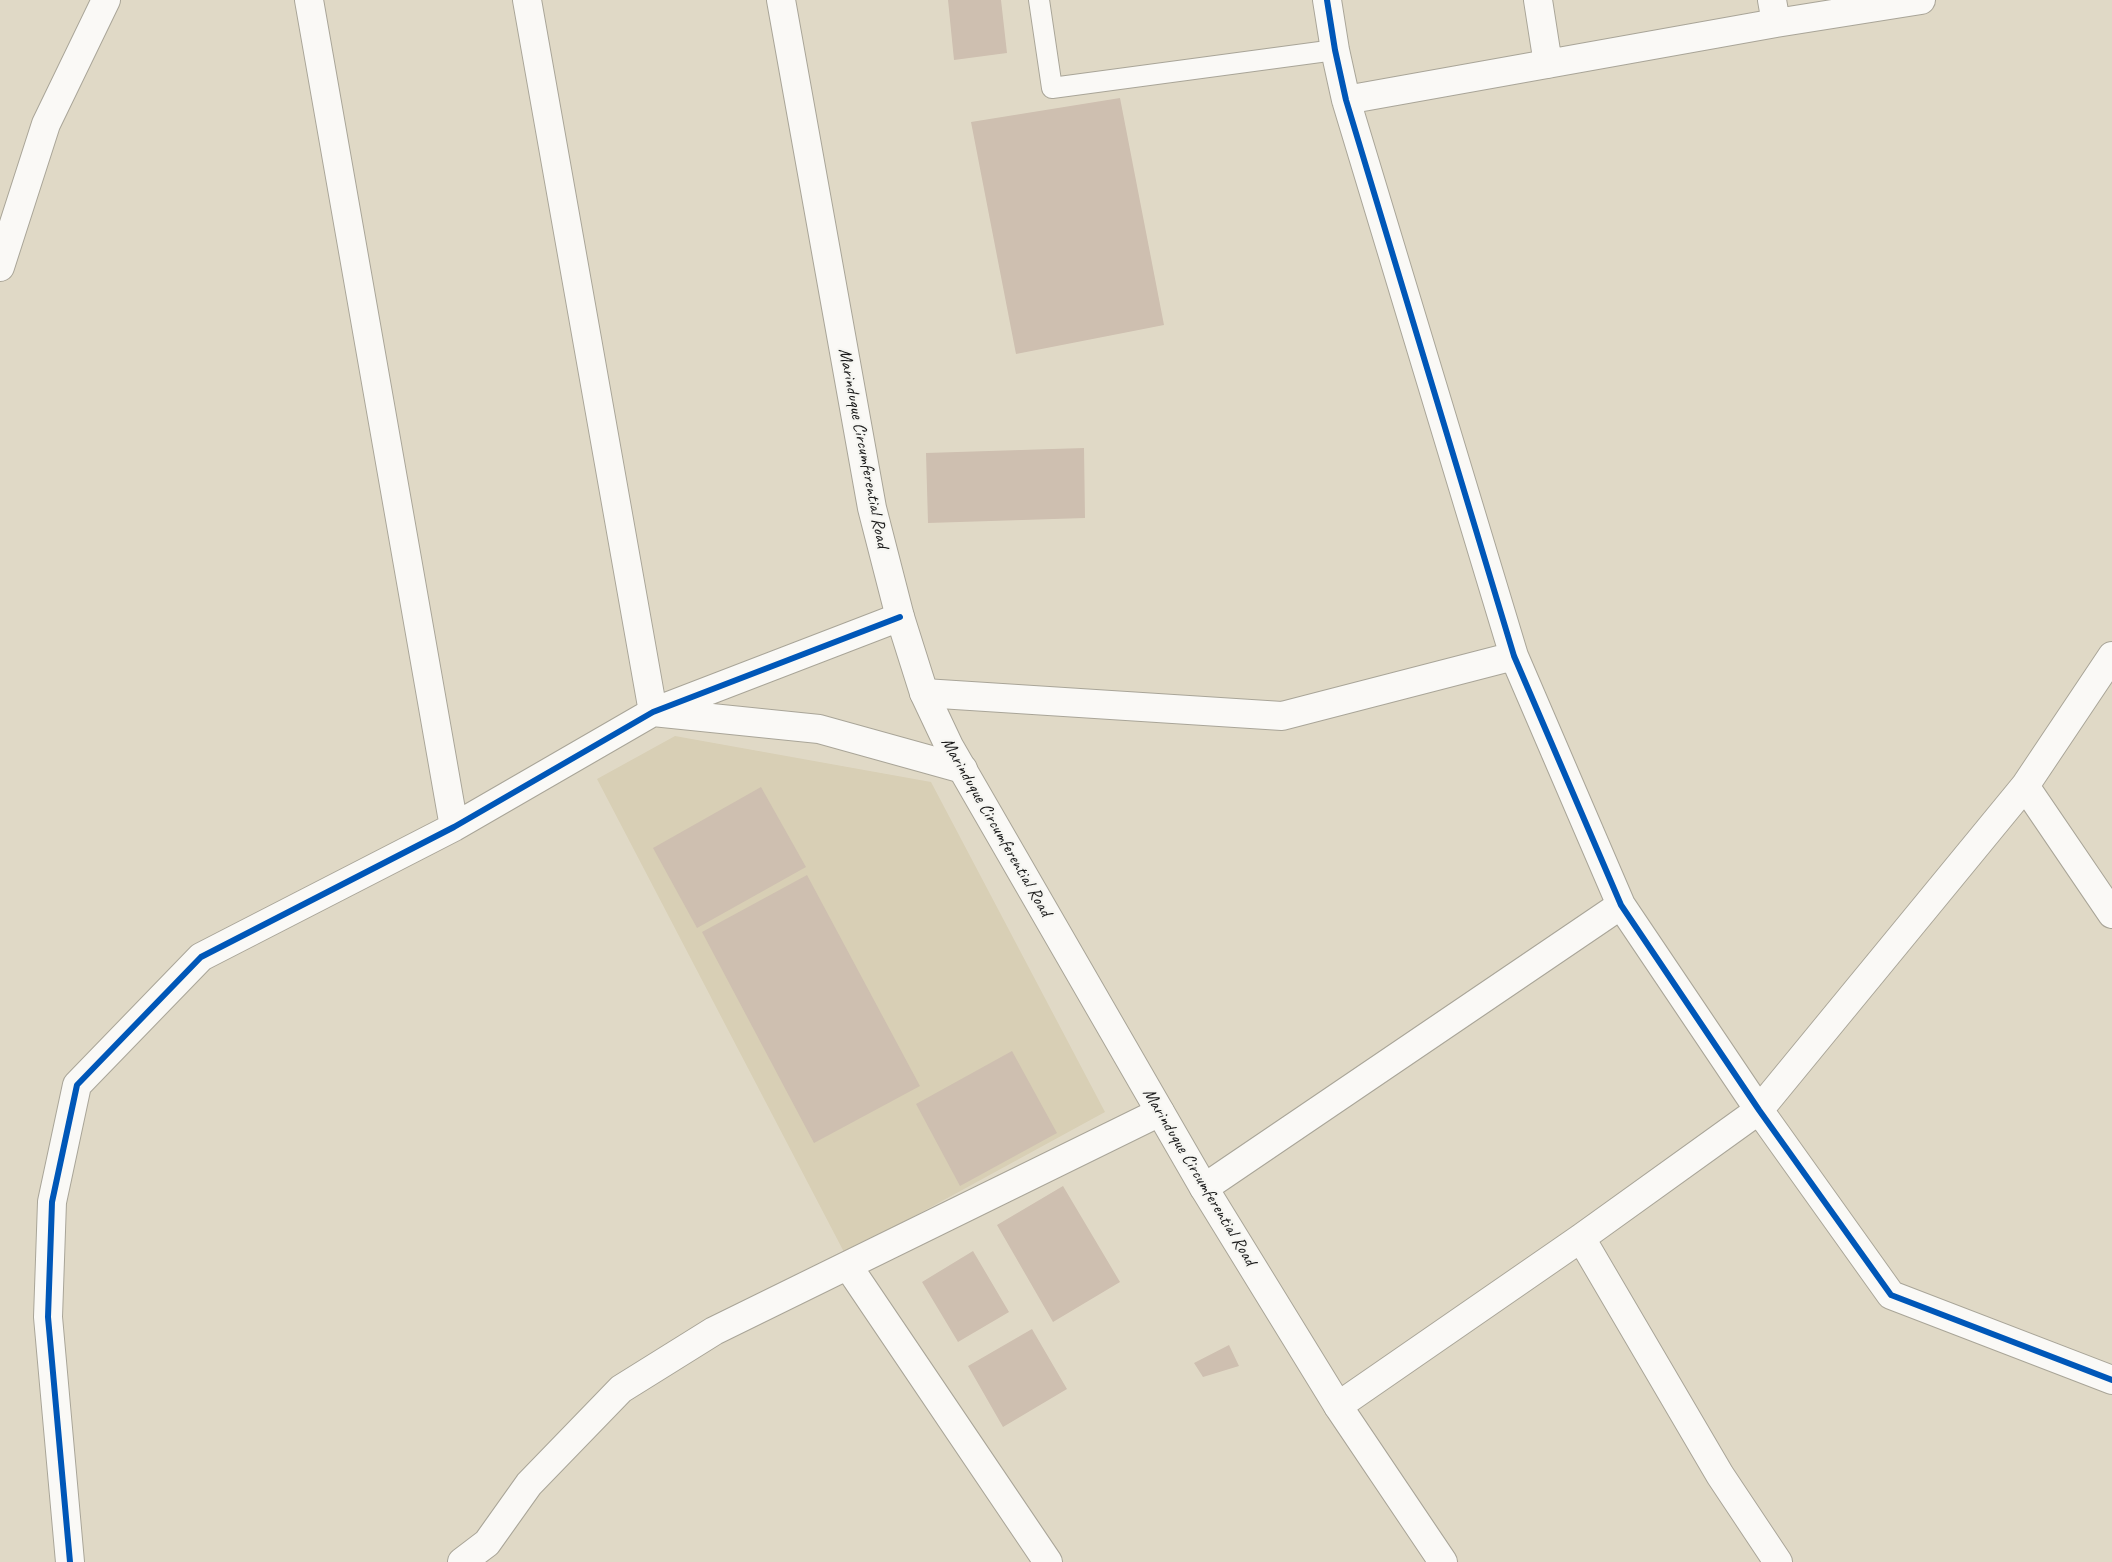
<!DOCTYPE html>
<html>
<head>
<meta charset="utf-8">
<style>
	body { margin:0 }
	canvas { display:block; background:#e0d9c6 }
</style>
</head>
<body>
<canvas width="2112" height="1562"></canvas>
<script>
const ctx = document.querySelector('canvas').getContext('2d');
ctx.lineJoin = 'round';
function fillPath(path, color) {
  ctx.fillStyle = color;
  ctx.fill(path, 'evenodd');
}
function stroke(path, color, width, dash) {
  ctx.strokeStyle = color;
  ctx.lineWidth = width;
  ctx.lineCap = dash ? 'butt' : 'round';
  ctx.setLineDash(dash || []);
  ctx.stroke(path);
}
function write(font, color, halo, rows, align = 'center') {
  ctx.font = font + ' Caveat,sans-serif';
  ctx.lineWidth = 4.5;
  ctx.setLineDash([]);
  ctx.textBaseline = 'middle';
  ctx.strokeStyle = halo;
  ctx.fillStyle = color;
  for (const [text, x, y, turn = 0] of rows) {
    ctx.save();
    ctx.translate(x, y);
    ctx.rotate((+turn || 0) * Math.PI / 180);
    ctx.textAlign = isNaN(turn) ? turn : align;
    if (halo) ctx.strokeText(text, 0, 0);
    ctx.fillText(text, 0, 0);
    ctx.restore();
  }
}
fillPath(new Path2D(`
	M675,736L931,782L1105,1112L845,1254L597,779Z`), '#d8cfb5');
fillPath(new Path2D(`
	M948,0H1001L1007,53L954,60Z
	M1120,98L1164,325L1016,354L971,122Z
	M1084,448L1085,518L928,523L926,453Z
	M761,787L806,867L697,928L653,848Z
	M807,875L920,1086L814,1143L702,932Z
	M1012,1051L1057,1133L960,1186L916,1104Z
	M1063,1186L1120,1282L1053,1322L997,1225Z
	M973,1251L1009,1312L958,1342L922,1282Z
	M1032,1329L1067,1389L1003,1427L968,1366Z
	M1229,1345L1239,1366L1203,1377L1194,1363Z`), '#cebfb0');
const service = new Path2D(`
	M1039,0L1052,88L1335,50`);
const minor = new Path2D(`
	M309,0L454,827
	M527,0L653,712L819,729L963,769
	M1327,0L1335,50L1346,100L1514,656L1621,905L1759,1110L1891,1295L2112,1380
	M1538,0L1548,64
	M1776,23L1921,0
	M1346,100L1776,23L1772,0
	M924,693L1282,716L1514,656
	M2025,786L2112,914
	M1204,1188L1621,905
	M1581,1238L1720,1475L1778,1562
	M848,1266L1048,1562
	M1338,1406L1581,1238L1759,1110L2025,786L2112,656
	M70,1562L48,1317L52,1202L77,1085L201,957L454,827L653,712L900,617
	M462,1562L487,1543L529,1484L621,1389L714,1331L1160,1112`);
const tertiary = new Path2D(`
	M0,267L46,124L106,0`);
const primary = new Path2D(`
	M781,0L872,508L900,617L924,693L949,746L1204,1188L1338,1406L1443,1562`);
stroke(service, '#a9a598', 22);
stroke(minor, '#a9a598', 30);
stroke(tertiary, '#a9a598', 30);
stroke(primary, '#a9a598', 30);
stroke(service, '#faf9f6', 20);
stroke(minor, '#faf9f6', 28);
stroke(tertiary, '#faf9f6', 28);
stroke(primary, '#faf9f6', 28);
stroke(new Path2D(`
	M1327,0L1335,50L1346,100L1514,656L1621,905L1759,1110L1891,1295L2112,1380
	M70,1562L48,1317L52,1202L77,1085L201,957L454,827L653,712L900,617`), '#0057b8', 6);
write('18px', '#1c1c1c', '#f6f6f2', [
	["Marinduque Circumferential Road",863,448,79],
	["Marinduque Circumferential Road",996,827,60],
	["Marinduque Circumferential Road",1199,1177,59]
]);
</script>
</body>
</html>
